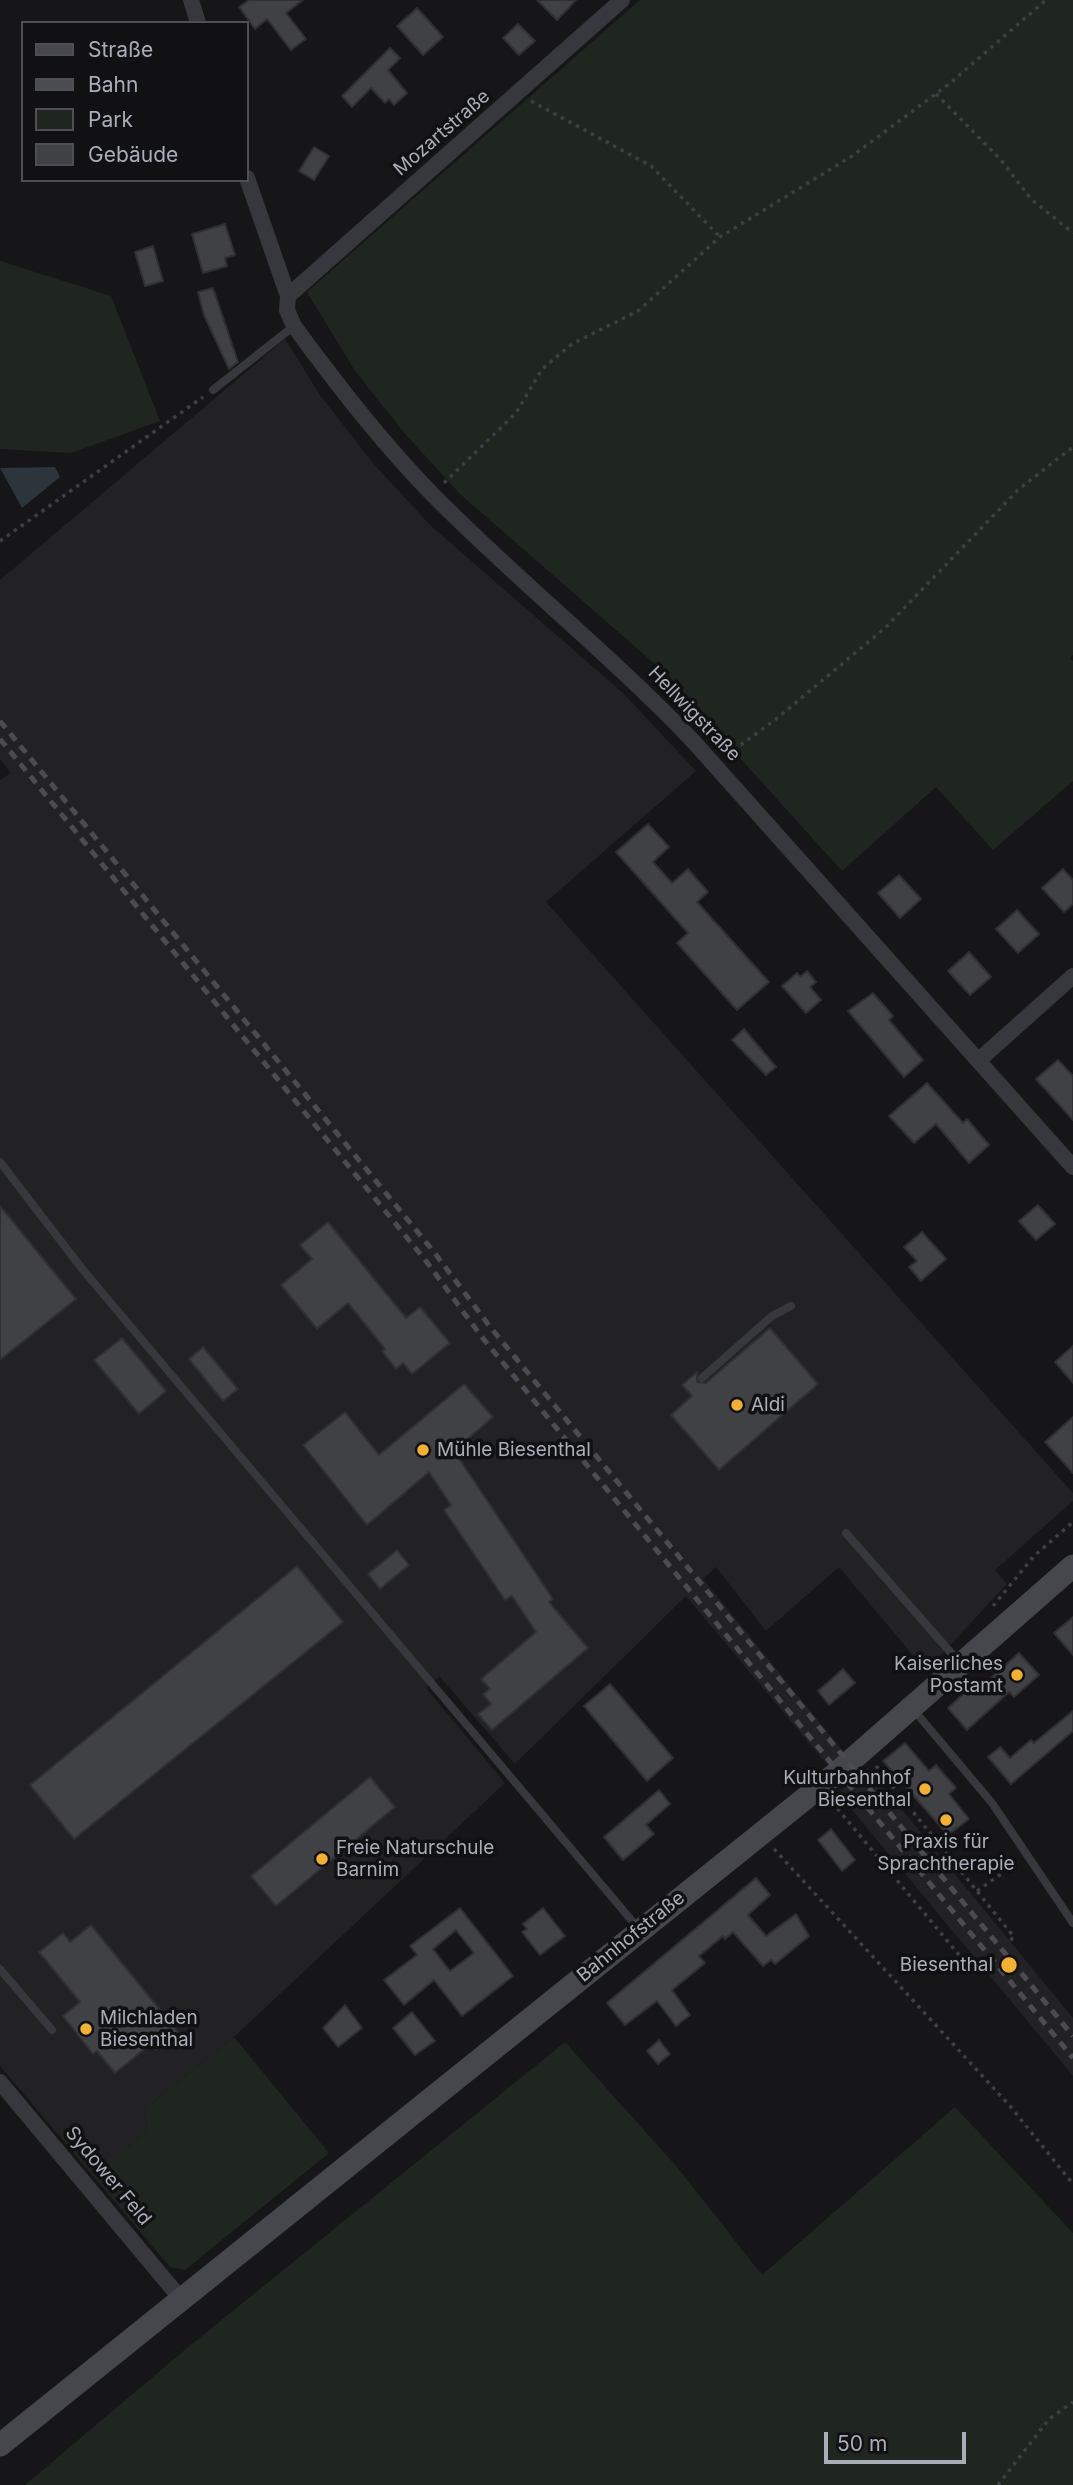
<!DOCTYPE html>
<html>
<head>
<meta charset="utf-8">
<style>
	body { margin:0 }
	#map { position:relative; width:1073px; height:2485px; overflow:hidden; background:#161618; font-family:Inter,sans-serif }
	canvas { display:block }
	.legend { position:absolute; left:21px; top:21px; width:228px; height:161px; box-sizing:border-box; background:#111113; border:2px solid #4d4f55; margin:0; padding:9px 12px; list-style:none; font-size:21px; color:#a8adb8 }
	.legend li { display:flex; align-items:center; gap:14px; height:35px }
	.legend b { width:35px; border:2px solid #4d4f55 }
	.scale { position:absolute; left:824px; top:2432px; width:142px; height:32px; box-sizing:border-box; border:4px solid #a8adb8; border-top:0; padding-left:9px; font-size:21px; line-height:24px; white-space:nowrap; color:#a8adb8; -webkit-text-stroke:5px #111113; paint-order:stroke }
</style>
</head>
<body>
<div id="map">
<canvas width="1073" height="2485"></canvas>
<ul class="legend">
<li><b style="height:9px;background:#45474d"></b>Straße</li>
<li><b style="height:9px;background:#4a4c52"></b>Bahn</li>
<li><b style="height:19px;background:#1e261f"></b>Park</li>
<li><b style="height:19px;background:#404145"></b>Gebäude</li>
</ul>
<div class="scale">50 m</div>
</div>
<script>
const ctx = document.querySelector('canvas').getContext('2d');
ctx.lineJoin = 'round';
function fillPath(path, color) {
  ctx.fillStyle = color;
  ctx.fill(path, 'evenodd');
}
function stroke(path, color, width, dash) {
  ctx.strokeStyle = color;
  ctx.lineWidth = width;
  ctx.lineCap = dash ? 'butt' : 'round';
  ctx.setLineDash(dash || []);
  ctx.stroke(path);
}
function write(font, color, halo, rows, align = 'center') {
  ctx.font = font + ' Inter,sans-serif';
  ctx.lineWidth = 7;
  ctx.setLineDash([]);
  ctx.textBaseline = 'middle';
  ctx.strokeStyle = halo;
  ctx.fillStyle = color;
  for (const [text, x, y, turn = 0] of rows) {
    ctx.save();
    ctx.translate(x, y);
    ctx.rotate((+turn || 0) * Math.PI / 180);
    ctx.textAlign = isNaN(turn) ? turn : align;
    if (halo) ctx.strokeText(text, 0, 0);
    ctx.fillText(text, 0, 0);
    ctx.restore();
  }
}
fillPath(new Path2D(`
	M285,339L320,395L372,462L430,525L623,693L696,771L546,902L1073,1493V1501L995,1570L1007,1584L926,1671L839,1567L766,1631L716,1567L703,1579L861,1773L868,1768L1073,2018V2076L838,1793L845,1786L686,1596L515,1764L440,1677L426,1688L505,1783L234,2037L145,2109L147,2131L94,2177L0,2066V780L11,773L0,759V580Z`), '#222225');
fillPath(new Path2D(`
	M640,0H1073V655L1070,658L1073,661V781L993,850L936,787L842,871L655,664L460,494L406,435L355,371L307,292Z
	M0,261L111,296L160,421L71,453L0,449Z
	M234,2037L329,2153L185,2270L170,2267L94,2177L147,2131L145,2109Z
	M565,2042L677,2167L762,2275L955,2107L1073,2233V2485H25L187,2348Z`), '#1e261f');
fillPath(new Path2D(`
	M55,467L60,477L22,508L0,468Z`), '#2c353c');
const building = new Path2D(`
	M249,0H303L286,13L306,39L291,50L267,19L255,29L239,7Z
	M537,0H576L557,20Z
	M417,8L443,37L423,55L397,26Z
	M518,24L535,41L519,55L503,38Z
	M390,48L400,58L388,70L407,93L394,105L389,99L385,103L371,88L352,107L342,96Z
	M314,147L329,156L314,180L299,171Z
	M225,224L235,255L225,258L227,266L203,273L192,234Z
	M153,246L163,281L145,286L135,252Z
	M213,288L238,362L229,369L204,315L198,292Z
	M648,824L669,847L653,862L672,883L688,869L708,892L697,902L769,982L737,1010L677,943L688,933L616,852Z
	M1063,869L1073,880V904L1064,912L1042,888Z
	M899,875L921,899L900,918L878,893Z
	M1017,910L1039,934L1018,953L996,929Z
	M969,952L991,977L970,995L948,971Z
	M807,971L816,982L810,987L821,1000L806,1013L782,986L797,973L800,977Z
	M873,993L893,1016L889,1020L923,1060L904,1077L848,1011Z
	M744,1029L776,1067L766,1075L732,1040Z
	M1058,1060L1073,1076V1120L1036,1079Z
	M927,1083L963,1123L967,1119L989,1145L969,1163L936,1124L914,1143L889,1116Z
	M1038,1205L1055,1224L1036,1240L1019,1221Z
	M0,1206L76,1299L0,1360Z
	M328,1222L406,1318L420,1307L450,1343L412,1374L403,1363L396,1369L382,1351L385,1349L348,1303L317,1329L281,1285L312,1259L300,1245Z
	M922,1232L946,1259L921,1281L909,1267L917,1261L904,1247Z
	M770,1328L818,1384L719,1470L671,1415L692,1396L682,1385L697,1372V1382L706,1383Z
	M122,1338L166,1391L139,1414L94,1360Z
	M1073,1346V1383L1055,1362Z
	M203,1347L238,1389L223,1401L189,1359Z
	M464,1384L493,1417L454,1451L553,1599L549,1602L588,1648L492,1730L478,1714L491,1704L483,1694L490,1689L481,1679L536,1632L512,1596L505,1600L444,1510L451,1505L429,1472L367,1525L303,1445L345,1412L379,1455Z
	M1073,1417V1473L1045,1442Z
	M397,1550L409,1565L380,1589L368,1574Z
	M297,1566L343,1622L74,1839L30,1785Z
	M1073,1617V1655L1054,1633Z
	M1019,1653L1039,1675L1014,1697L1009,1692L967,1730L948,1708L971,1687L975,1692Z
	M843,1669L855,1683L829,1705L818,1691Z
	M610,1684L673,1758L647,1781L584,1706Z
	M1073,1711V1731L1011,1784L988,1757L1000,1747L1010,1758L1031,1740L1034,1743Z
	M905,1743L929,1771L936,1765L956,1788L949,1794L969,1819L948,1835L883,1761Z
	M370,1777L395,1807L276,1906L251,1876Z
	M659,1790L670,1804L646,1825L654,1834L623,1860L604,1837Z
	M831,1829L855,1860L842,1871L818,1840Z
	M756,1878L770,1895L748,1915L766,1936L796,1914L809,1936L775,1964L771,1960L763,1966L733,1932L725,1939L723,1936L699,1956L705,1963L672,1990L690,2015L676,2026L657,2001L625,2025L607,2003Z
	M460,1908L513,1976L462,2016L434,1980L404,2005L384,1980L417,1955L410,1946ZM456,1930L474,1953L450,1971L433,1949Z
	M543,1908L565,1936L540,1955L522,1932L527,1929L523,1924Z
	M91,1925L178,2032L156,2050L151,2044L115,2073L97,2051L93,2054L63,2016L80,2002L39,1952L63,1933L70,1942Z
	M345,2005L362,2028L338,2047L323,2028Z
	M412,2012L435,2041L415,2055L393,2028Z
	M659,2040L670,2054L658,2064L647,2051Z`);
fillPath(building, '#404145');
stroke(building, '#303034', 2);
stroke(new Path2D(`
	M936,94L1001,160L1031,199L1073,233
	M531,101L651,166L720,237
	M444,483L516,413L542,369L572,344L638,311L720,237L852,156L949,84L1046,0
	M0,541L203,397
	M727,755L775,720L885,628L1019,489L1073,447
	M993,1606L1034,1556L1073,1522
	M876,1766L1014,1937L1007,1943
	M832,1802L974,1973L985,1963
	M774,1849L1010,2106L1073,2184
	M977,1891L1018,1862
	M998,2485L1049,2419L1073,2402`), '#3d3f44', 3.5, [3.5, 5]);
stroke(new Path2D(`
	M213,390L294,326
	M0,1162L83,1270L638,1928
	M702,1378L772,1316L791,1306
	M846,1533L959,1662
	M913,1709L992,1803L1073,1923
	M0,1969L52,2030`), '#37383d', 8);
stroke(new Path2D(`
	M191,0L198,23
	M247,178L288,296L287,310L294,326C337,385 382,443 433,495C517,580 611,655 693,741L1073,1167
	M288,296L622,0
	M979,1060L1073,976
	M0,2082L181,2299`), '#37383d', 16);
stroke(new Path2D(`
	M0,2445L838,1772L1073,1566`), '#45474d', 23);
stroke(new Path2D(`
	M0,721L434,1252L491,1328L1073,2036
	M0,739L426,1261L481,1336L1073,2058`), '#4a4c52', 5, [9, 7]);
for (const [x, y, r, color] of [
	[737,1405,7,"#f2b134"],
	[423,1450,7,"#f2b134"],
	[1017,1675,7,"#f2b134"],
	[925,1789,7,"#f2b134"],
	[946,1820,7,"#f2b134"],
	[322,1859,7,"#f2b134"],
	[1009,1965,9,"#f2b134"],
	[86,2029,7,"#f2b134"]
]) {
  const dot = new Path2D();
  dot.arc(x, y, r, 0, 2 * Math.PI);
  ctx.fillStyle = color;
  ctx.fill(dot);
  stroke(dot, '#111113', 2.5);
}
write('19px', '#a8adb8', '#111113', [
	["Mozartstraße",442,133,-41],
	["Hellwigstraße",694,714,46],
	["Bahnhofstraße",631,1937,-39],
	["Sydower Feld",108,2176,50]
]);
write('19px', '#a8adb8', '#111113', [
	["Aldi",751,1405],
	["Mühle Biesenthal",437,1450],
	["Kaiserliches",1003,1664,"right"],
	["Postamt",1003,1686,"right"],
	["Kulturbahnhof",911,1778,"right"],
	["Biesenthal",911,1800,"right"],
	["Praxis für",946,1842,"center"],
	["Sprachtherapie",946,1864,"center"],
	["Freie Naturschule",336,1848],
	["Barnim",336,1870],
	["Biesenthal",993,1965,"right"],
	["Milchladen",100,2018],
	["Biesenthal",100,2040]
], 'left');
</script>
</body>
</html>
